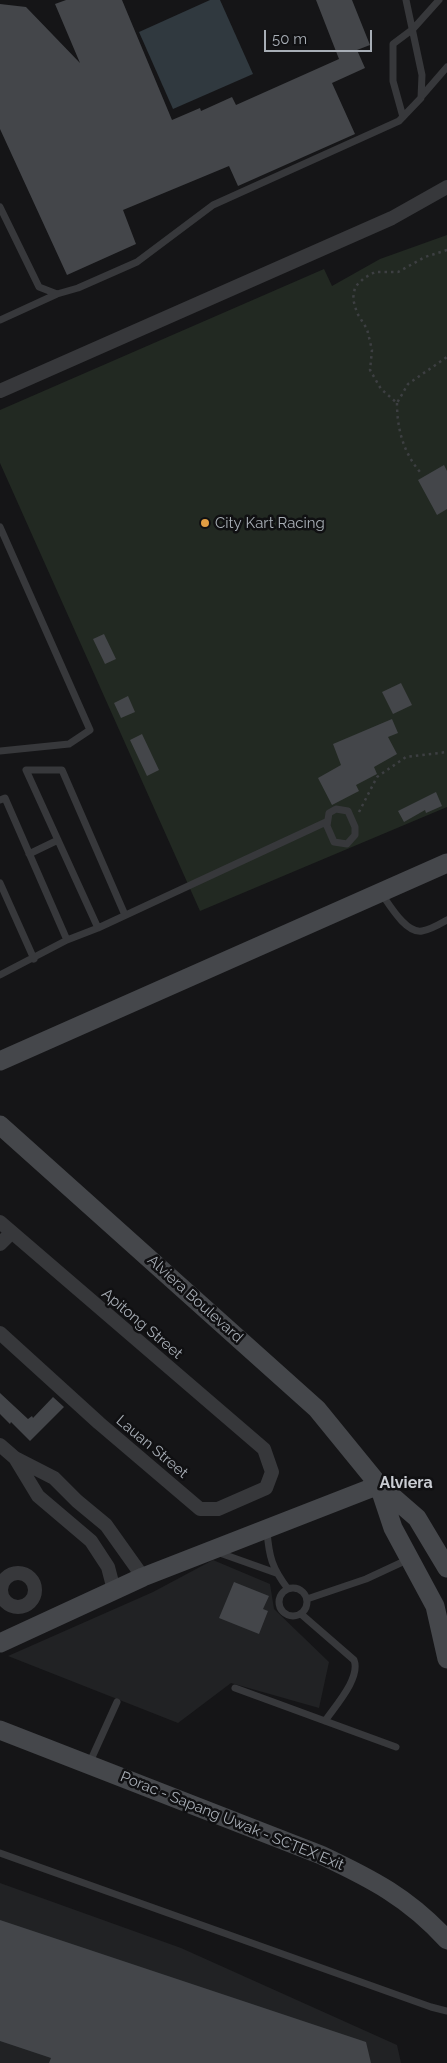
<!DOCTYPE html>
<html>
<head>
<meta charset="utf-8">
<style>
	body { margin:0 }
	#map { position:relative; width:447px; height:2063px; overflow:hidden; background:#151517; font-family:Raleway,sans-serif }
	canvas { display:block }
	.scale { position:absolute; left:264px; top:30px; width:108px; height:22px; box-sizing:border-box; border:2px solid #a8aeb6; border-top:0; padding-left:6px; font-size:15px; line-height:18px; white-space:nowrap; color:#a8aeb6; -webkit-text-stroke:4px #101012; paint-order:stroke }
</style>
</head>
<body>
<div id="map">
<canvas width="447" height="2063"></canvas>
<div class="scale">50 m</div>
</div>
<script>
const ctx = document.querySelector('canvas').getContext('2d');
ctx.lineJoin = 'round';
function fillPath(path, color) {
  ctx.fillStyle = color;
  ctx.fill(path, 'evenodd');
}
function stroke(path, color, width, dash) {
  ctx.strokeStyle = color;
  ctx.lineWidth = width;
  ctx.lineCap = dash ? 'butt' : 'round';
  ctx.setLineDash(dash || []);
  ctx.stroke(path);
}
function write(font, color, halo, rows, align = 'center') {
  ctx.font = font + ' Raleway,sans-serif';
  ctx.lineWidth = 5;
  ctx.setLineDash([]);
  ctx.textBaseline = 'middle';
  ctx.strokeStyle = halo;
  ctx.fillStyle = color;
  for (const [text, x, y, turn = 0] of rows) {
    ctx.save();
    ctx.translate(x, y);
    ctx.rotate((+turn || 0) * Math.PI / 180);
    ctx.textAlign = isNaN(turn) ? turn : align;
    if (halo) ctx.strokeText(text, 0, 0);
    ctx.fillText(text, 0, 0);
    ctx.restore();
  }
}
fillPath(new Path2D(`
	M213,1560L270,1584L274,1609L329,1662L319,1708L231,1683L178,1723L8,1656L153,1592Z
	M0,1883L181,1948L397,2045L401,2063H0Z`), '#212224');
fillPath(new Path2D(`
	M447,235V807L200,911L0,463V410L324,269L332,286L380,259Z`), '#222922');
fillPath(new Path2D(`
	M210,0H220L253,74L173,109L139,32Z`), '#30393f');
fillPath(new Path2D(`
	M66,0H122L172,120L200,108L201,111L232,97L236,105L339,59L316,0H352L370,45L357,50L365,68L332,83L355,134L238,186L229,166L123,210L136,244L67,275L0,129V4L26,7L80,63L55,4Z
	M444,465L447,471V509L437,515L418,480Z
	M104,634L116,659L105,664L93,639Z
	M401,683L412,705L393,714L382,692Z
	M128,696L135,712L121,718L114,703Z
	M392,719L398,733L388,737L397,754L374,767L377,774L356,785L359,791L332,805L318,778L341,765L333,744Z
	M142,734L159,770L147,776L130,740Z
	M436,792L442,806L426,813L425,810L404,822L398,811Z
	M0,1393L28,1419L32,1416L33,1418L53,1397L64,1407L30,1441L11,1422L10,1424L0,1414Z
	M234,1582L269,1596L263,1609L268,1611L259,1634L219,1618Z
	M0,1920L366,2042L371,2063H49L51,2058L0,2041Z`), '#44464a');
stroke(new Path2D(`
	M447,250L425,257L398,272H375L364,278L355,287L353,299L357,313L367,329L372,350L370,370L381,389L397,403L408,384L447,357
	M397,403C397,428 403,452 420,472
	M359,812L377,777L406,757L447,752`), '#3d3f42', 2.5, [2.5, 4]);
stroke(new Path2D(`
	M421,97L447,67
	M403,117L393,81V44L413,29L439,0
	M0,207L39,287L57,294L78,288L137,262L213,205L399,121L421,98L422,75L406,0
	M0,320L57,294
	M0,527L90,730L69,744L0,751
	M0,800L5,798L67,940
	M336,809L348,811L355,827V835L347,844L334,842L327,826L329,813Z
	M29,854L58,840
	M0,883L34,959
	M381,893C389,904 406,934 422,931C430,930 440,924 447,920
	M98,928L26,770H62L125,915
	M0,975L67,940L98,928L326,822
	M267,1531C269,1557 272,1568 288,1589
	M217,1552L276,1573
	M279 1602a14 14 0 1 1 28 0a14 14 0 1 1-28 0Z
	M307,1599L366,1579L409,1559
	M301,1614L354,1660C361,1678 335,1706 325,1721
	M235,1688L396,1747
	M89,1764L117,1702
	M0,1853L431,2007L447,2011`), '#37383b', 7);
stroke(new Path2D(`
	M0,391L392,218L447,187
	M0,1222L264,1449L272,1472L266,1488L218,1509H200L99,1423L0,1333
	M0,1244L11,1233
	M0,1445L15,1458L54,1478L77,1501L106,1525L143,1577
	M15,1458L38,1496L91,1541L108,1567L114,1590
	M1 1590a17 17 0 1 1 34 0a17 17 0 1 1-34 0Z`), '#37383b', 14);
stroke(new Path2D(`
	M0,1061L447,863
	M0,1125L317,1409L379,1485L417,1518L447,1568
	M379,1486L393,1528L435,1606L447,1659
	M0,1643L143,1577L379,1485
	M0,1730L321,1855C372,1879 409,1898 447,1940`), '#45474b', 19);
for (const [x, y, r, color] of [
	[205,523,5,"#e19e43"]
]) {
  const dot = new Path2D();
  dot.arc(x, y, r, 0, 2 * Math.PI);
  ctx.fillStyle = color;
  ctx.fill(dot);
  stroke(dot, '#101012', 2);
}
write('15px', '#a8aeb6', '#101012', [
	["City Kart Racing",215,523]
], 'left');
write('15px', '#a8aeb6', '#101012', [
	["Alviera Boulevard",195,1299,42],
	["Apitong Street",142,1324,40],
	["Lauan Street",152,1447,40],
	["Porac - Sapang Uwak - SCTEX Exit",232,1821,22]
]);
write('bold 16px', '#c9ccd2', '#101012', [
	["Alviera",406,1483]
]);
</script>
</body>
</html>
